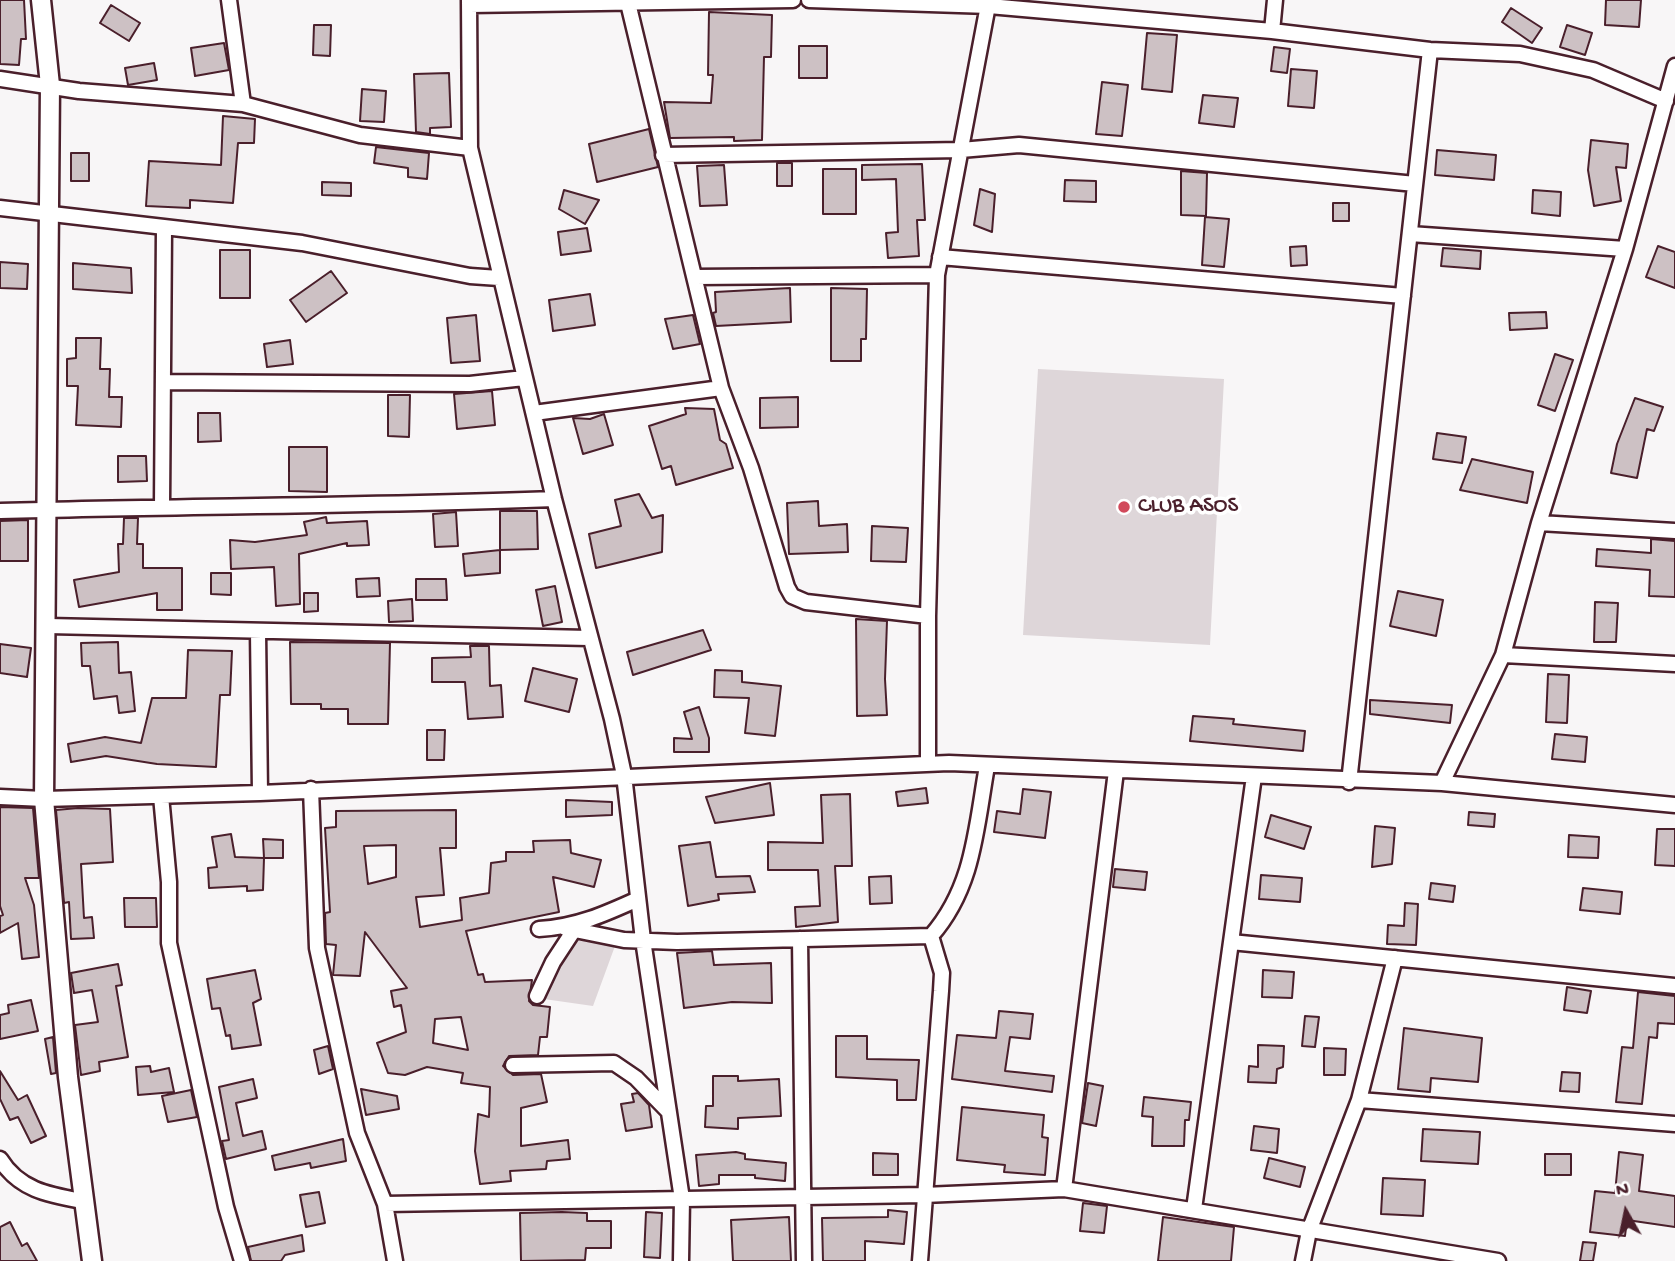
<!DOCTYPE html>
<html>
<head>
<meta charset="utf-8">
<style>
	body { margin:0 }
	#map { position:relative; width:1675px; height:1261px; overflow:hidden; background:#f8f6f7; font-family:"Gochi Hand",sans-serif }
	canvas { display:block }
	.north { position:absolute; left:1591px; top:1177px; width:70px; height:70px; -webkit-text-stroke:5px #fff; paint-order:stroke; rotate:351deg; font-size:19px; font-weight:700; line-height:28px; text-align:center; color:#4a1f2b }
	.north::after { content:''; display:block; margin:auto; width:24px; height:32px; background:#4a1f2b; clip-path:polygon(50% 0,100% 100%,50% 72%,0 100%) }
</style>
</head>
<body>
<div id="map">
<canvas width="1675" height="1261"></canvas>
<div class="north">N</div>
</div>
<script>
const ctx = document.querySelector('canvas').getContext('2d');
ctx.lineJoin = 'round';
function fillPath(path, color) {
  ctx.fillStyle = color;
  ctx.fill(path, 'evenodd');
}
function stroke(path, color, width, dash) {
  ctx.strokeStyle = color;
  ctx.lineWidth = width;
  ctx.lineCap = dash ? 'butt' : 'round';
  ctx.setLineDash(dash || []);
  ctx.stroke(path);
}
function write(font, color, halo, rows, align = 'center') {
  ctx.font = font + ' "Gochi Hand",sans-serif';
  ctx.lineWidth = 7;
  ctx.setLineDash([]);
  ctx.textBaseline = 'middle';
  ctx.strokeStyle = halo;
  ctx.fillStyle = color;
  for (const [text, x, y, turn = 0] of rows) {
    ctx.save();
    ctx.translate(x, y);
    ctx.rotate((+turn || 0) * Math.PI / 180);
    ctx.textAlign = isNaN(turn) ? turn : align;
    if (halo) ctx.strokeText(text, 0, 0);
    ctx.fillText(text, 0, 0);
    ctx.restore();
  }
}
fillPath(new Path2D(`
	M1038,369L1224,379L1210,645L1023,635Z
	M569,930L615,946L593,1006L530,997Z`), '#ded6d9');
const building = new Path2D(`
	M0,0H24L26,39H21L19,65L0,64Z
	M1606,0H1641L1639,27L1605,25Z
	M111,5L140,23L129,41L100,23Z
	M1511,8L1542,28L1532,43L1502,22Z
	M709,12L772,15L771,57H764L762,140L734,141V137L670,138L664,102L711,103L713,75H708Z
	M314,25H331L330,56L313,55Z
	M1567,25L1592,33L1585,55L1560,47Z
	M1147,33L1177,35L1172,92L1142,89Z
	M224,43L229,70L195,76L191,48Z
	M799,46H827V78H799Z
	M1274,47L1290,49L1287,73L1271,71Z
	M154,63L157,80L128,85L125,68Z
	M1291,69L1317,71L1314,108L1288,106Z
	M449,73L451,127L430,128V134L416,132L414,74Z
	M1102,82L1128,85L1122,136L1096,134Z
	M362,89L386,91L384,122L360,121Z
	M1203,95L1238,98L1234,127L1199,123Z
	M223,116L255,119L254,143H238L233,203L190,200V208L146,206L149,161L221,165Z
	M649,129L658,167L597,182L589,144Z
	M1591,140L1628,144L1626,168L1616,167L1621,201L1594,206L1588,170Z
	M376,147L429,153L427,179L408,177V168L374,163Z
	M1437,150L1496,155L1494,180L1435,175Z
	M71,153H89V181H71Z
	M777,163H792V186H777Z
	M922,164L925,220H917L919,256L888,258L886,233L898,232L896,179L862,180V165Z
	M724,165L727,205L700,206L697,166Z
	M823,169H856V214H823Z
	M1181,171L1207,173L1206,216L1181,215Z
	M1065,180L1096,181V202L1064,201Z
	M322,182L351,183V196L322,195Z
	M980,189L995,194L992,232L974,225Z
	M564,190L599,200L585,224L559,209Z
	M1533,190L1561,192L1560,216L1532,213Z
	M1333,203H1349V221H1333Z
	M1205,217L1229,219L1224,267L1202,265Z
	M587,228L591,251L561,255L558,232Z
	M1306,246L1307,265L1291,266L1290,247Z
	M1658,246L1675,252V288L1646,277Z
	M1443,248L1481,251L1480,269L1441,266Z
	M220,250H250V298H220Z
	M0,262L28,264L27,289L0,288Z
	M73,263L131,268L132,293L73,289Z
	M331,271L347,293L306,322L290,300Z
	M790,288L791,322L716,326L713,313L716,312L715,292Z
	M831,288L867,289L866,339H861V361H831Z
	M590,294L595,325L553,331L549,300Z
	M1546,312L1547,328L1510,330L1509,313Z
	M476,315L480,361L451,363L447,318Z
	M693,315L700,344L673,349L665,319Z
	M76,338H101L100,369H110L109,397H122L121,427L76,425L78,386H67V359L76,358Z
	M290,340L293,364L267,367L264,344Z
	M1555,354L1573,360L1555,411L1538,405Z
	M492,391L495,425L457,429L454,394Z
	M388,395H410L409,437L388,436Z
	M798,397V427L760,428V398Z
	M1635,398L1663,407L1654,431L1647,429L1637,478L1611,473L1617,444Z
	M685,408L714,409L720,440L726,444L733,468L676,485L671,466L662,469L649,426L686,414Z
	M198,413H220L221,441L198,442Z
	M604,414L613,445L583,454L573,418L590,419Z
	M1437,433L1466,437L1462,463L1433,459Z
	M289,447H327V492L289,491Z
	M118,456H146L147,481L118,482Z
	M1472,459L1533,472L1527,503L1460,490Z
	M639,494L652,518L663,515L662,552L596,568L589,534L621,526L615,500Z
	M818,501L819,526L847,524L848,552L789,554L787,503Z
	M500,511H537L538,549L500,550Z
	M456,512L458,546L435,547L433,514Z
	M326,517L327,523L367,521L369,545L347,546V543L299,554L300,604L276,606L274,567L231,569L230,540L255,542L307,535L304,522Z
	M124,518H138L137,544H143V568H182V610H157V593L79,607L74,580L119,572L118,544H123Z
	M28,520V561H0V521Z
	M872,526L908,528L906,562L871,561Z
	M1651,539L1675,541V597L1649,596L1650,570L1596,566L1597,549L1651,553Z
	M500,550V573L465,576L463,554Z
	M211,573H231V595L211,594Z
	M379,578L380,596L357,597L356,579Z
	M416,579H446L447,600H416Z
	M555,586L562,622L543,626L536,590Z
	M1398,591L1443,600L1436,636L1390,626Z
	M304,593H318V611L304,612Z
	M412,599L413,621L389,622L388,601Z
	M1595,602L1618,603L1616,642H1594Z
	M856,619L887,621L885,679L887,715L857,716Z
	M703,630L711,650L633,675L627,652Z
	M118,642L119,673L131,672L135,711L119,713L117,696L94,699L90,666H82L81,643Z
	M290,642L390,643L388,724H348V709H321V704H291Z
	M0,644L31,648L27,677L0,673Z
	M470,646H489L490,686L501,685L503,717L468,719L465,682H432V658L471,657Z
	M188,650L232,651L230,695H220L216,767L157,764L106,756L71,762L68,744L105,737L141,743L152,698H186Z
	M533,668L577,679L569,712L525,701Z
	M715,670L742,671V682L781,686L775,736L745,733L749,698L714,697Z
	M1548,674L1569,675L1567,723L1546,722Z
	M1370,700L1452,705L1450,723L1370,714Z
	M699,707L709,738V752H674V738L692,739L684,712Z
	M1193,716L1234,719L1233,724L1305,731L1303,751L1190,741Z
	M427,730H445L444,760H427Z
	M1555,734L1587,737L1585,762L1552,759Z
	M770,783L774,815L715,823L706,797Z
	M926,788L928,803L898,806L896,792Z
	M1023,789L1051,792L1045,838L994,832L997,811L1020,814Z
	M850,794L852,866H835L838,922L796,927L795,907L820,906L818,870H768V842L823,843L821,795Z
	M566,800L612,802V815L566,817Z
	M0,807L33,808L39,878H25L34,905L39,957L22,959L18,923L0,933V916L3,915L0,906Z
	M78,808L110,809L113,862L81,864L84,918L92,917L94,938L71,939L69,902L64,903L56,810Z
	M456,810V848H440L444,895L416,897L420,927L462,920L460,898L489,893L491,863L506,861V852H534L533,841L570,840L571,853L601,860L594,887L553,877L559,912L466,931L478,975L483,974L485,982L532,980L529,1001L533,1005L550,1007L547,1037H540L538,1055L509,1056L503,1066L513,1075L541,1074L547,1102L521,1108V1146L568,1140L570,1159L547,1161L546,1169L510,1171L511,1181L480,1184L475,1151L478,1114L489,1117L490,1087L461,1083L463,1073L427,1067L405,1075L388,1073L377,1043L406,1032L401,1005L394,1007L391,991L407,988L365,932L360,976L333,975L336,945L326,944L325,913L330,912L325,828L336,827V811ZM396,845V877L368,884L364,846ZM461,1017L468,1050L433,1043L435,1019Z
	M1469,812L1495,814L1494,827L1468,825Z
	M1271,815L1311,827L1304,849L1265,837Z
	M1375,826L1395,828L1392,864L1372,867Z
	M1657,829H1675V866L1655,865Z
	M231,834L235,857L264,858L263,890L247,891V886L209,888L208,868L217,867L212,837Z
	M1569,835L1599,837L1598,858L1568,857Z
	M263,839L283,840V858H264Z
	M710,842L716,877L750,876L755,892L718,894L719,900L688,906L679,846Z
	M1115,869L1147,872L1145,890L1113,887Z
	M1261,875L1302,878L1300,902L1259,899Z
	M891,876L892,903L870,904L869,877Z
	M1431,883L1455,886L1453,902L1429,899Z
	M1583,888L1622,892L1620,914L1580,910Z
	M124,898H156L157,927H125Z
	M1405,903L1418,904L1416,945L1387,944L1388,925L1404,926Z
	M712,951L714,965L771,963L772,1003L732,1002L684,1008L677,953Z
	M118,964L122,985L116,986L128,1057L99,1062L100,1071L81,1075L75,1025L98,1022L92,990L74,993L71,973Z
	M255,970L261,999L253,1003L261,1045L232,1049L230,1035L226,1036L220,1008L212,1009L207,979Z
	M1263,970L1294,972L1292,998L1262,997Z
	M1567,987L1591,991L1587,1013L1564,1010Z
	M1638,992L1675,996V1024L1658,1023L1657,1038L1649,1037L1642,1104L1616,1102L1622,1047L1633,1048Z
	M31,1000L38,1031L0,1039V1015L9,1013L8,1005Z
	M999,1011L1033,1014L1030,1039L1010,1037L1005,1071L1054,1076L1052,1092L952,1079L957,1035L996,1038Z
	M1305,1016L1319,1017L1315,1047L1302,1046Z
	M1404,1028L1482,1038L1478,1082L1431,1078L1430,1092L1398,1089Z
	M836,1036H867V1059L919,1060L916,1100H897V1080L836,1077Z
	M53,1037L56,1073L51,1074L45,1039Z
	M1258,1045L1284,1046L1283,1067L1277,1069L1276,1083L1248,1082L1249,1066L1258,1067Z
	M328,1046L333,1069L319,1074L314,1050Z
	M1324,1048L1346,1049L1345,1075H1324Z
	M150,1066L151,1072L169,1068L174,1092L138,1095L136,1067Z
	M0,1071L18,1100L27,1095L46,1136L31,1143L18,1117L10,1120L0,1099Z
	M1562,1072L1580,1073L1579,1092L1560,1091Z
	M713,1076H738V1081L779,1079L781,1116L738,1118V1129L705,1127L706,1106H713Z
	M253,1079L257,1098L236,1103L243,1136L262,1131L266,1149L226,1159L222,1141L229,1140L219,1087Z
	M1088,1083L1103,1086L1096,1126L1082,1123Z
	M361,1089L397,1096L399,1109L366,1115Z
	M191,1090L197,1117L168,1122L162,1096Z
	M638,1093L649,1105L652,1127L626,1131L621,1104L634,1102L632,1094Z
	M1144,1097L1191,1102L1189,1120H1185L1184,1146H1152L1153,1117L1142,1116Z
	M962,1107L1044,1115L1042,1137L1048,1138L1045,1175L1004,1172L1005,1165L957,1160Z
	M1254,1126L1279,1129L1277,1153L1251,1150Z
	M1423,1129L1480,1132L1478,1164L1421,1161Z
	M343,1139L346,1161L311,1168L310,1163L275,1170L272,1156Z
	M736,1152L745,1154V1159L786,1163L785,1181L755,1178V1175H719V1184L699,1186L696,1155Z
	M1619,1152L1643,1155L1639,1191L1675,1196V1227L1627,1220L1625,1236L1590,1232L1595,1191L1615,1193Z
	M873,1153L898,1154V1175H873Z
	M1545,1154H1571V1175H1545Z
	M1269,1158L1305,1167L1300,1187L1264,1178Z
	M1383,1178L1425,1180L1423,1216L1381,1214Z
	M319,1192L325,1223L306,1227L300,1195Z
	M1083,1203L1107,1206L1104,1233L1080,1231Z
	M888,1210L907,1212L904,1244L865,1241V1261H823L822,1218L888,1217Z
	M562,1212L587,1213V1221H611V1248H586L585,1260L521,1261L520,1213Z
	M646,1212L662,1213L660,1258L644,1257Z
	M789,1217L791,1261H733L731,1220Z
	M1163,1217L1234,1227L1231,1261H1158Z
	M10,1222L22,1246L27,1243L37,1261H0V1227Z
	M302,1235L304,1251L285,1255L281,1261H251L248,1247Z
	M1583,1242L1596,1243L1593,1261H1580Z`);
fillPath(building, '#cdc1c4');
stroke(building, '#4a1f2b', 2);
const minor = new Path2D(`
	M229,0L243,104
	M469,0L470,148L554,499L612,719L624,775L643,940L682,1199L681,1261
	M809,0L989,6L1272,31L1430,50L1520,54L1593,70L1666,101
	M628,3L721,388L751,468L787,587L792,596L806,602L928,616
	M470,5L793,0
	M1272,31L1275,0
	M0,79L79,91L243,104L360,135L470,148
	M663,155L961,150L1019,145L1415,184
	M0,208L302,243L470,276L499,278
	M1410,234L1625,249
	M940,257L1403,296
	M695,277L937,275
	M164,382L470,384L524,378
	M534,413L721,388
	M162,506L164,229
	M0,511C185,506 369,506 554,499
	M1539,523L1675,531
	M48,626L589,638
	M258,632L260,793
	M1503,655L1675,664
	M928,764V616L937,275L989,0
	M1349,782L1430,50
	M1442,783L1503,655L1539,523L1625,249L1675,66
	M311,789L317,948L357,1133L385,1204L395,1261
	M161,796L169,882V943L226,1207L242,1261
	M0,797L44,799L260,793L949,763L1442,783L1675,805
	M565,928L624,940L677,942L931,936
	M539,929C576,927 605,914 638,899
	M800,939L804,1261
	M1231,942L1675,986
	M537,996L553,962L574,930
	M513,1065L614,1063L636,1078L669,1112
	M1359,1100L1675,1124
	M0,1159C19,1190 49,1195 82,1201
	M1064,1189L1116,771
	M385,1204L924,1195L1064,1189L1498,1261
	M1194,1209L1254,776
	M920,1261L941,991L942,973L931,936C974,887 976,828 987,766
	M1303,1261L1309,1231L1359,1100L1395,958`);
const tertiary = new Path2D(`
	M41,0L50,85L44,799L68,1077L92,1261`);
stroke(minor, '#4a1f2b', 19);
stroke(tertiary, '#4a1f2b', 23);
stroke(minor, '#fff', 14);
stroke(tertiary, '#fff', 18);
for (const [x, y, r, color] of [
	[1124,507,7,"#d1495b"]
]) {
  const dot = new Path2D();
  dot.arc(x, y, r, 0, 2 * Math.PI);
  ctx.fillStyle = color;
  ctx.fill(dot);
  stroke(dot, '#fff', 2.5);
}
write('23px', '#4a1f2b', '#fff', [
	["CLUB ASOS",1138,507]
], 'left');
</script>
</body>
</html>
